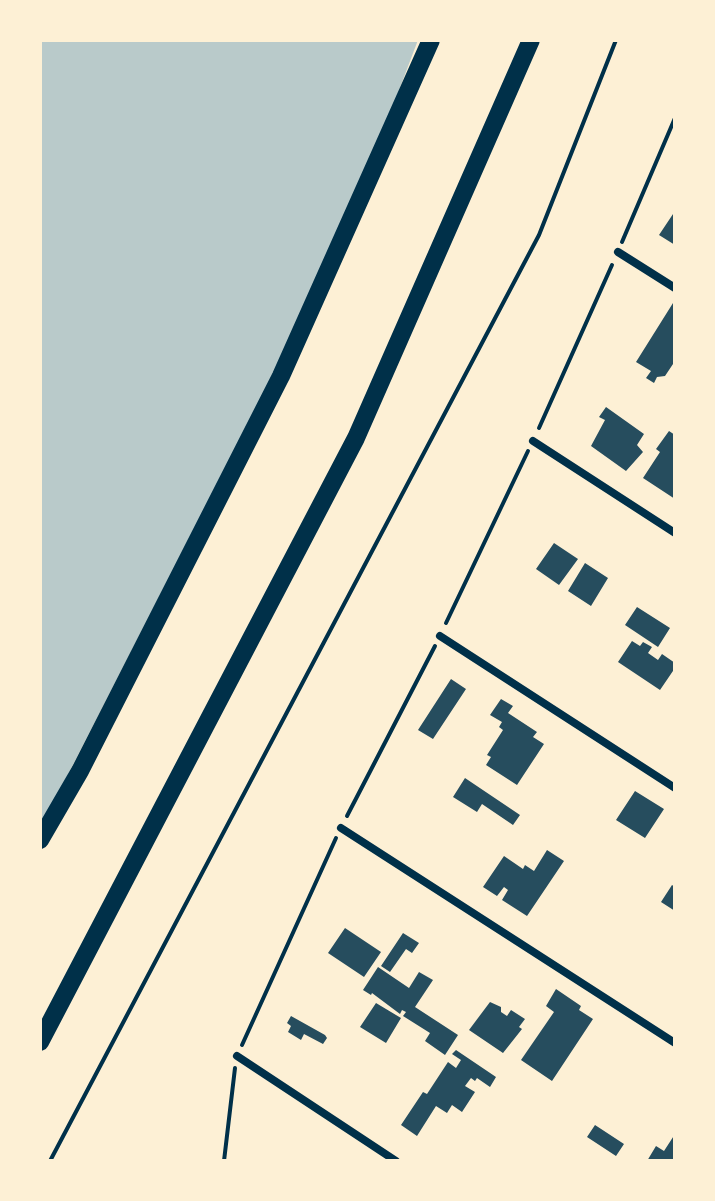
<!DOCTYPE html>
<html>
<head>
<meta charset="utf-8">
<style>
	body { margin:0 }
	#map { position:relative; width:715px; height:1201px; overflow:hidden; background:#fdf0d5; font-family:"Fira Sans Condensed",sans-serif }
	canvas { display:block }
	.frame { position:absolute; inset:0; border:42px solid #fdf0d5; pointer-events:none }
</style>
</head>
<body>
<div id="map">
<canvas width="715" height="1201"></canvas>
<div class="frame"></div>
</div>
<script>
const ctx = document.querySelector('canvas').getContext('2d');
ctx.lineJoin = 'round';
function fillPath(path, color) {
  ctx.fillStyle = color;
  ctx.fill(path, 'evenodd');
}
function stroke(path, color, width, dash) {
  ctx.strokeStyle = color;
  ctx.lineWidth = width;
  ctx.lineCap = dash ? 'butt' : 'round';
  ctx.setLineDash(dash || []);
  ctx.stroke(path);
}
fillPath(new Path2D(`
	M40,40H418L343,238L40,829Z`), '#b9caca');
fillPath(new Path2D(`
	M675,211V245L659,235Z
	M673,303L675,305V361L665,376L657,377L654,383L646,378L651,371L636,362Z
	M606,407L644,434L637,445L643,452L626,471L591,446L605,420L599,417Z
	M669,431L675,435V499L643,478L660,452L656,449Z
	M554,543L578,559L559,585L536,569Z
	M585,563L608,578L591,606L568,591Z
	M637,607L670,628L658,647L625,625Z
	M632,641L640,646L643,642L652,647L648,653L658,660L662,654L675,663V668L660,690L618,662Z
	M451,679L466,689L433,739L418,730Z
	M501,699L513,706L508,713L537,732L533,737L544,744L517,785L486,765L491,757L487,755L503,730L499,727L502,722L490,715Z
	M465,778L520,815L513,825L482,804L477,812L453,797Z
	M635,791L664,809L645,838L616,820Z
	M547,850L564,861L527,916L502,900L508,890L504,887L497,896L483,887L504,856L523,869L525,865L534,871Z
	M672,885L675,887V911L661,902Z
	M345,928L381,952L364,977L328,953Z
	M403,933L419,943L412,953L406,949L390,972L381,966Z
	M378,967L409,988L419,972L433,980L415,1007L458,1035L445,1055L425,1041L430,1033L403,1016L406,1012L402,1010L400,1014L372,993L371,995L363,990Z
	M556,989L581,1006L579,1010L593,1019L552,1081L521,1060L554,1012L546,1006Z
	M490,1002L501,1007V1012L507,1016L511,1010L525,1019L519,1027L522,1029L503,1053L469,1030Z
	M376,1003L401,1018L386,1043L360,1027Z
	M291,1016L325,1035L327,1038L323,1044L304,1034L301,1040L288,1032L291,1026L287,1023Z
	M456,1050L496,1077L490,1087L477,1078L475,1081L471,1078L465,1086L475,1092L462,1112L452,1105L447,1113L436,1106L417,1136L401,1125L423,1092L427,1094L448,1062L456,1068L461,1060L452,1054Z
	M595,1125L624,1144L616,1156L587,1137Z
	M675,1134V1161H647L656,1146L664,1151Z`), '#264d5e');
stroke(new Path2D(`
	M622,242L675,118
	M539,428L612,265
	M446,623L528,451
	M347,816L435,646
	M242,1045L336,838
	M50,1161L539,235L616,40
	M224,1161L235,1068`), '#003049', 4);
stroke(new Path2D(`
	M618,252L675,288
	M533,441L675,533
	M440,636L675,788
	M341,828L675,1043
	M237,1056L396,1161`), '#003049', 8);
stroke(new Path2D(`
	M40,840L80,771L281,376L431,40
	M40,1042L356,438L531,40`), '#003049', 18);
</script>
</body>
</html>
